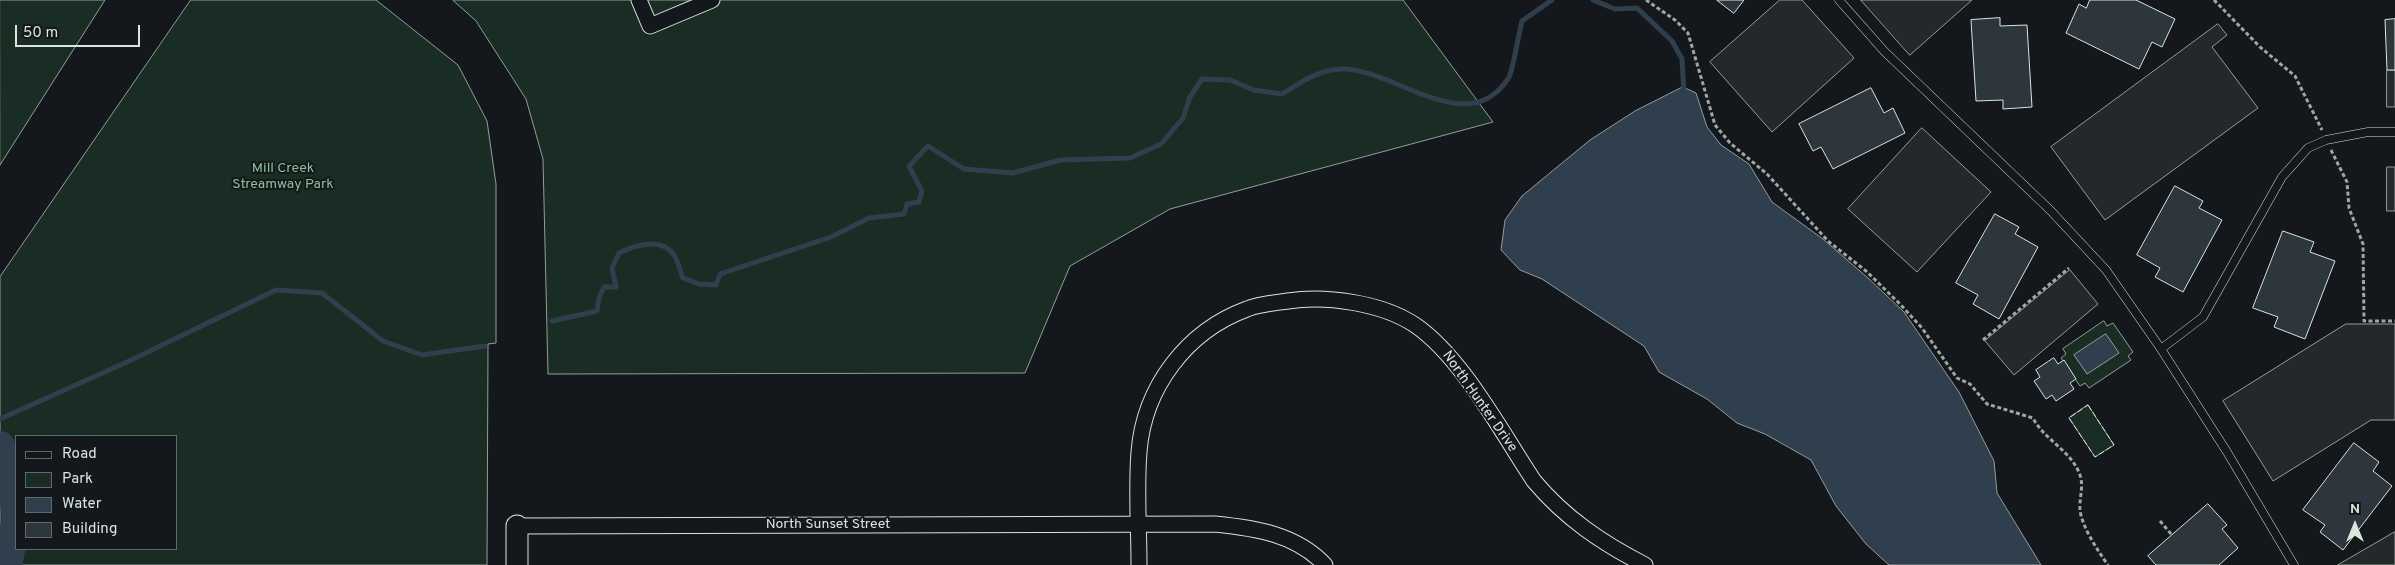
<!DOCTYPE html>
<html>
<head>
<meta charset="utf-8">
<style>
	body { margin:0 }
	#map { position:relative; width:2395px; height:565px; overflow:hidden; background:#14181c; font-family:Overpass,sans-serif }
	canvas { display:block }
	.legend { position:absolute; left:15px; top:435px; width:162px; height:115px; box-sizing:border-box; background:#14181c; border:1px solid #626a69; margin:0; padding:6px 9px; list-style:none; font-size:15px; color:#d8e6dc }
	.legend li { display:flex; align-items:center; gap:10px; height:25px }
	.legend b { width:25px; border:1px solid #626a69 }
	.north { position:absolute; left:2330px; top:500px; width:50px; height:50px; -webkit-text-stroke:4px #14181c; paint-order:stroke; rotate:0deg; font-size:14px; font-weight:700; line-height:20px; text-align:center; color:#d8e6dc }
	.north::after { content:''; display:block; margin:auto; width:18px; height:22px; background:#d8e6dc; clip-path:polygon(50% 0,100% 100%,50% 72%,0 100%) }
	.scale { position:absolute; left:15px; top:25px; width:125px; height:22px; box-sizing:border-box; border:2px solid #d8e6dc; border-top:0; padding-left:6px; font-size:15px; line-height:18px; white-space:nowrap; color:#d8e6dc; -webkit-text-stroke:4px #14181c; paint-order:stroke }
</style>
</head>
<body>
<div id="map">
<canvas width="2395" height="565"></canvas>
<ul class="legend">
<li><b style="height:6px;background:#14181c"></b>Road</li>
<li><b style="height:14px;background:#1a2d24"></b>Park</li>
<li><b style="height:14px;background:#2f3f4d"></b>Water</li>
<li><b style="height:14px;background:#2c363c"></b>Building</li>
</ul>
<div class="north">N</div>
<div class="scale">50 m</div>
</div>
<script>
const ctx = document.querySelector('canvas').getContext('2d');
ctx.lineJoin = 'round';
function fillPath(path, color) {
  ctx.fillStyle = color;
  ctx.fill(path, 'evenodd');
}
function stroke(path, color, width, dash) {
  ctx.strokeStyle = color;
  ctx.lineWidth = width;
  ctx.lineCap = dash ? 'butt' : 'round';
  ctx.setLineDash(dash || []);
  ctx.stroke(path);
}
function write(font, color, halo, rows, align = 'center') {
  ctx.font = font + ' Overpass,sans-serif';
  ctx.lineWidth = 4;
  ctx.setLineDash([]);
  ctx.textBaseline = 'middle';
  ctx.strokeStyle = halo;
  ctx.fillStyle = color;
  for (const [text, x, y, turn = 0] of rows) {
    ctx.save();
    ctx.translate(x, y);
    ctx.rotate((+turn || 0) * Math.PI / 180);
    ctx.textAlign = isNaN(turn) ? turn : align;
    if (halo) ctx.strokeText(text, 0, 0);
    ctx.fillText(text, 0, 0);
    ctx.restore();
  }
}
const green = new Path2D(`
	M0,0H105L0,165Z
	M191,0H376L458,65L487,121L496,184V343L488,344L487,565H0V277ZM16,436H176V549H16Z
	M453,0H1403L1493,122L1170,209L1070,266L1025,373L548,374L543,159L526,99L476,21Z
	M2104,321L2107,326L2113,323L2133,352L2128,356L2131,360L2089,388L2085,383L2080,386L2061,358L2066,354L2063,349Z
	M2088,405L2114,445L2095,457L2069,418Z`);
fillPath(green, '#1a2d24');
stroke(green, '#939e99', 1);
const parking = new Path2D(`
	M1780,0H1802L1854,58L1772,132L1710,62Z
	M1861,0H1972L1910,55Z
	M2218,24L2227,35L2212,47L2258,108L2105,220L2051,147Z
	M2387,70H2395V107H2387Z
	M1922,128L1991,192L1917,272L1848,209Z
	M2387,167H2395V211H2387Z
	M2070,270L2098,304L2014,375L1985,341Z
	M2346,324H2395V420H2371L2273,481L2223,401Z
	M2395,532V565H2338Z`);
fillPath(parking, '#24282b');
stroke(parking, '#939e99', 1);
const water = new Path2D(`
	M1683,87L1696,93L1707,127L1721,145L1749,164L1772,202L1823,239L1868,278L1904,312L1959,392L1994,461L1997,493L2041,565H1889L1866,544L1836,506L1811,460L1765,434L1737,423L1707,399L1659,372L1644,346L1542,279L1520,270L1501,250L1505,220L1522,196L1590,140L1635,111Z
	M2106,334L2119,353L2087,374L2074,355Z`);
fillPath(water, '#2f3f4d');
stroke(water, '#939e99', 1);
stroke(new Path2D(`
	M1593,0L1615,9L1637,8L1672,41L1682,59L1684,93
	M552,321L597,311L599,298L604,287H616L612,268L619,253C635,245 661,237 674,255C678,261 680,271 683,278L699,284L716,285L720,274L831,237L869,218L904,214L907,204L919,202L922,191L909,166L928,146L964,169L1013,173L1060,160L1130,158L1161,144L1183,118L1190,97L1202,79L1230,80L1254,90L1282,94C1301,82 1321,68 1345,69C1397,71 1470,141 1509,77C1513,70 1519,32 1522,21L1552,0
	M0,419L127,362L276,290L322,293L383,341L422,355L485,346`), '#2f3f4d', 5);
stroke(new Path2D(`
	M0,446L13,476L16,513
	M7,565L16,522`), '#2f3f4d', 30);
const building = new Path2D(`
	M1717,0H1744L1734,13Z
	M2090,0H2136L2175,19L2162,47L2152,42L2139,69L2066,33L2079,4L2086,8Z
	M2000,18V26L2027,25L2032,107L2003,109V100L1976,101L1971,20Z
	M2395,19V70H2387L2385,20Z
	M1871,88L1884,113L1893,108L1905,133L1833,169L1821,147L1813,151L1799,124Z
	M2175,186L2203,201L2199,208L2222,220L2183,292L2155,277L2160,268L2137,255Z
	M1995,214L2019,227L2015,234L2038,247L1999,319L1973,304L1978,295L1956,283Z
	M2283,231L2314,242L2310,252L2335,261L2305,339L2274,327L2278,317L2253,308Z
	M2054,358L2058,364L2064,360L2076,379L2070,383L2074,389L2056,401L2052,395L2046,399L2034,381L2040,377L2036,370Z
	M2354,443L2379,462L2373,471L2392,486L2343,550L2320,532L2325,525L2303,510Z
	M2208,504L2227,525L2222,529L2238,548L2219,565H2156L2148,556Z`);
fillPath(building, '#2c363c');
stroke(building, '#d8e6dc', 1);
const lane = new Path2D(`
	M1839,0L1884,51L2050,210L2106,270L2161,349L2227,452L2294,565
	M2161,349L2203,317L2282,177L2308,148L2326,140L2368,132H2395`);
const street = new Path2D(`
	M639,0L650,26L712,0
	M517,526L1215,524C1255,528 1296,534 1325,565
	M1139,565C1139,528 1136,489 1139,452C1144,387 1187,331 1247,309C1259,304 1274,303 1288,301C1326,295 1382,303 1415,325C1462,357 1502,433 1534,481C1565,518 1602,543 1645,565`);
const secondary = new Path2D(`
	M517,526V565`);
stroke(lane, '#d8e6dc', 9);
stroke(street, '#d8e6dc', 17);
stroke(secondary, '#d8e6dc', 23);
stroke(new Path2D(`
	M1646,0L1675,20L1688,33L1715,125L1730,143L1767,174L1828,241L1866,271L1900,304L1922,328L1957,378L1970,384L1987,404L2033,418C2044,440 2071,450 2080,475C2084,487 2079,498 2080,510C2082,527 2098,551 2108,565
	M2214,0L2260,47L2295,76L2322,130
	M2331,150L2347,182L2349,208L2363,244L2364,321H2395
	M1983,340L2069,268
	M2160,521L2172,535`), '#9da8a2', 3, [4, 2.5]);
stroke(lane, '#14181c', 8);
stroke(street, '#14181c', 15);
stroke(secondary, '#14181c', 21);
stroke(new Path2D(`
	M2088,405L2114,445L2095,457L2069,418Z`), '#d8e6dc', 1, [6, 2.5]);
write('14px', '#8ac095', '#14181c', [
	["Mill Creek",283,169],
	["Streamway Park",283,185]
]);
write('14px', '#d8e6dc', '#14181c', [
	["North Hunter Drive",1479,402,55],
	["North Sunset Street",828,525]
]);
</script>
</body>
</html>
